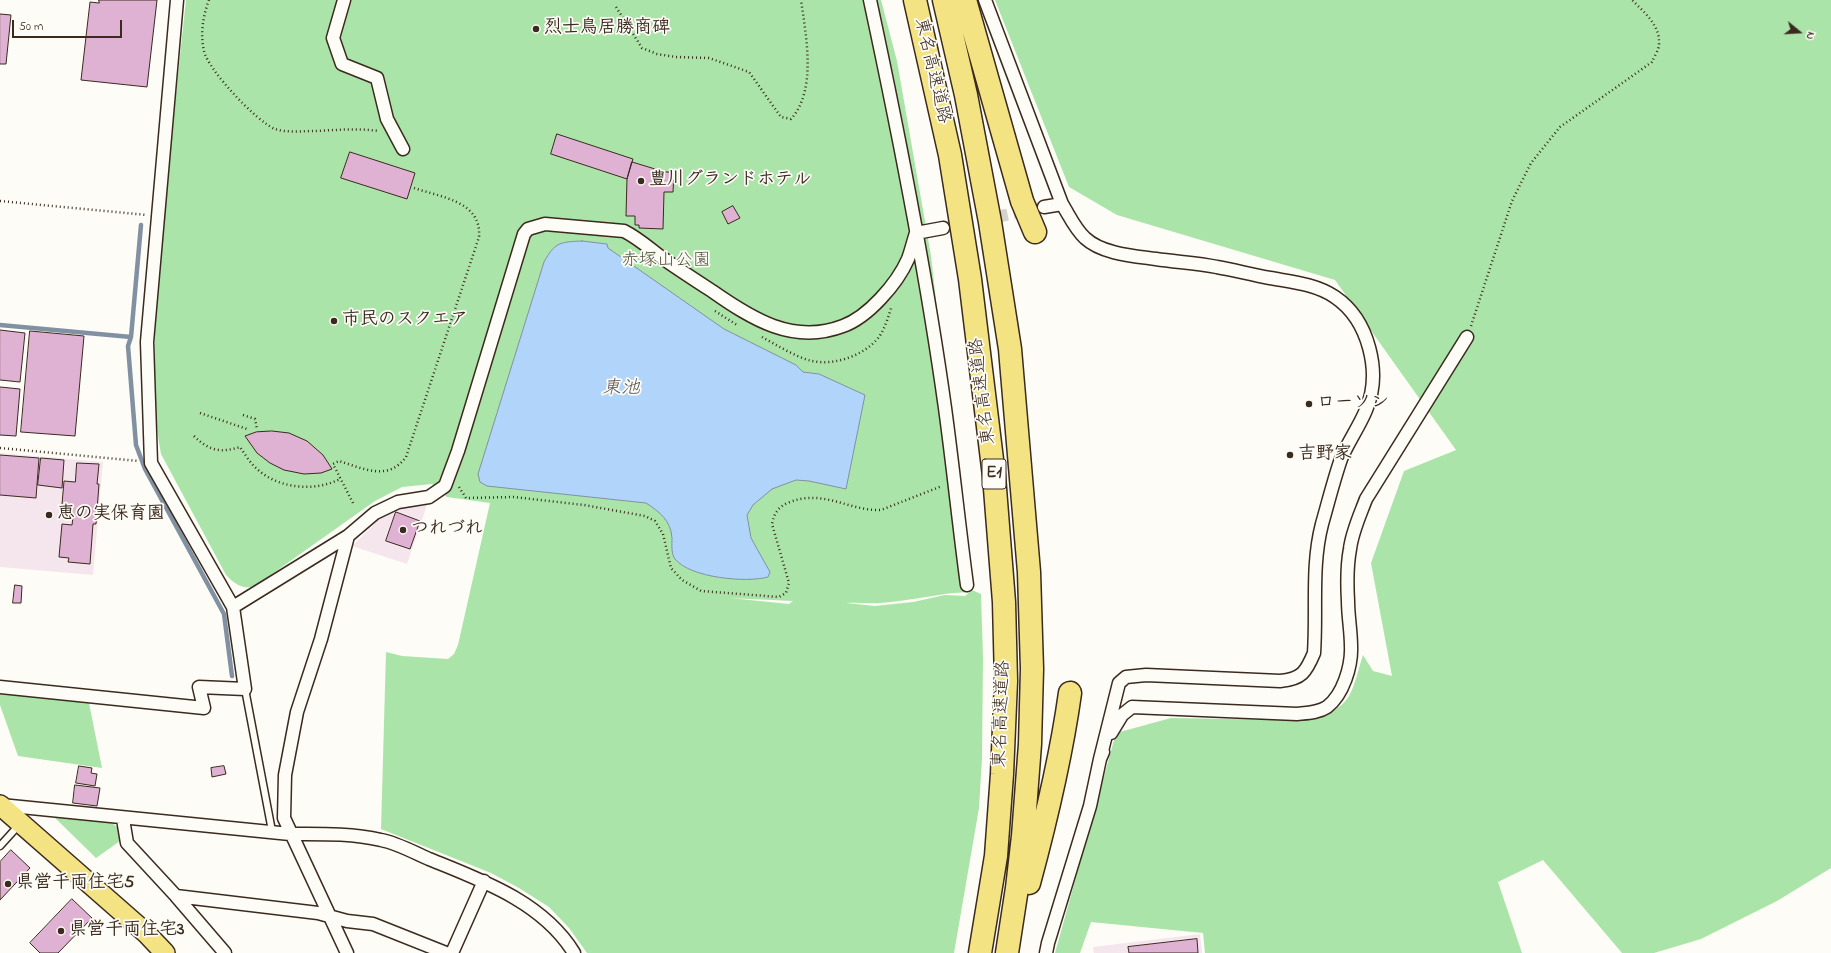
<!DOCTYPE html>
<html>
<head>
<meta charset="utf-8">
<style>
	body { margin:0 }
	#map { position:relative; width:1831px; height:953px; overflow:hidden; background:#fdfcf7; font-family:"Indie Flower",sans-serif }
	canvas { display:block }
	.north { position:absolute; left:1779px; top:12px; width:40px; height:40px; -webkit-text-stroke:3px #fdfcf7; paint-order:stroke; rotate:108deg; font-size:11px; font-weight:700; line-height:16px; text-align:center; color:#3b2a1e }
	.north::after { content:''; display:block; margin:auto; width:14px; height:18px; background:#3b2a1e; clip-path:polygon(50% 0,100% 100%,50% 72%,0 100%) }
	.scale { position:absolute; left:12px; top:20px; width:110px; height:18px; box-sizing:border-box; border:2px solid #3b2a1e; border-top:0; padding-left:5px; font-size:12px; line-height:14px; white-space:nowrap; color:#3b2a1e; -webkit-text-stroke:3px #fdfcf7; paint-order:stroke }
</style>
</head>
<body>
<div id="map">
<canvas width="1831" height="953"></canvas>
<div class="north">N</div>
<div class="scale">50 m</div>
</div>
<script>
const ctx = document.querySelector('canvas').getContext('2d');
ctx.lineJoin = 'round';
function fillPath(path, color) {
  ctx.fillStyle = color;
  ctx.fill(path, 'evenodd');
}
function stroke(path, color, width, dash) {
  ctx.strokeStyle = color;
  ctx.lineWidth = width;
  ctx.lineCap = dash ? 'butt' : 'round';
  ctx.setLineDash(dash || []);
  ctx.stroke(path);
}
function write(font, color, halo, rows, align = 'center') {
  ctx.font = font + ' "Indie Flower","Klee One",sans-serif';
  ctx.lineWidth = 3.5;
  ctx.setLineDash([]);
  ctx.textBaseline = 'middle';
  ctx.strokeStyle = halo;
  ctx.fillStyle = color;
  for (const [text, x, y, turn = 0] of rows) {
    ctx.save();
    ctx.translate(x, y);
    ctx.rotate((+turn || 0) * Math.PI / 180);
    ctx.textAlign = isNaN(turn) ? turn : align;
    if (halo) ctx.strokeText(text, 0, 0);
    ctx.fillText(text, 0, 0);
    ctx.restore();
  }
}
fillPath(new Path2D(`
	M0,453L103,462L93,575L0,567Z
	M407,505H427L407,564L352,546L382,517L392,509Z
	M1200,934L1202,953H1094L1093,947Z`), '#f4e6ec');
fillPath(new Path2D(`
	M186,0H881L897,61L931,256L969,592C939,593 910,601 880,603C869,604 857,602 846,603L875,606L913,602L945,595L965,596L972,590L981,594L983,658L982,758L979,808L954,953H587L569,928L549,907L519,888L491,873L381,829L386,652L402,656L448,659L454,654L458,645L490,503L447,497L432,484L402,487L375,501L255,586C242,590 235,584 226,575L161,454C148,384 156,312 162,242C169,161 177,81 186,0ZM730,598L793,601L789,604Z
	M995,0H1831V868L1777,901L1701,939L1654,953H1622L1543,860L1498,882L1522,953H1205L1203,933L1091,922L1080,953H1055L1116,733L1171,718L1294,720C1314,717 1338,715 1349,696C1355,686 1359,667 1363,655L1373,671L1392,676L1371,563L1404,471L1456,450L1335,280L1117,215L1069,187Z
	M0,693L89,703L102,768L18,756L0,705Z
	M52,815L111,822L117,827L120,841L96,858Z`), '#abe4a8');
const water = new Path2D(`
	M582,241L607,244L608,248L724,329L796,365L803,372L819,374L865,395L846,489L809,481L796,480L772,489L753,505L747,515L751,538L770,572L768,577C747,583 690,578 675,559C671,554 672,545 672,538C671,521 660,512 646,503L487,486L480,482L478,474L544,262C555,242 560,242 582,241Z`);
fillPath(water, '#b1d5fa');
stroke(water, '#8291a2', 1);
stroke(new Path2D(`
	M141,225L131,337L128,346L136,445L145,469L224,614L232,676
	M0,325L131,337`), '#8291a2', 4.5);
const building = new Path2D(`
	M99,0H157L147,87L81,80L90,2L99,3Z
	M0,14L11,15L6,64H0Z
	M557,134L633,159L627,179L551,154Z
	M350,152L415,173L407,199L341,178Z
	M632,162L665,172H674L673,192H664L663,229L639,228V225H635V216H626L627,179Z
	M733,206L740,218L728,224L722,212Z
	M0,330L25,333L20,382L0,380Z
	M30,331L84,336L75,436L21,432Z
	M0,387L20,389L16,436L0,435Z
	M272,431L289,433L307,441L323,455L332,469L321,473L304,474L284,470L270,463L257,453L245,436L256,432Z
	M0,455L39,458L36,498L0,495Z
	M41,458L64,460L62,488L38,485Z
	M77,463L99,464L97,484H99L96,524H93L90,564L68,562L69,558L59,557L62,524L72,525L73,517L61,516L64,481L75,482Z
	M396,512L420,521L410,549L386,541Z
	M15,585L22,586L21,603H13Z
	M79,766L92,768L91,773L97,774L95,786L76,783Z
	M224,766L226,774L212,777L211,768Z
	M75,785L100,788L97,806L73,803Z
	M11,850L30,868L0,900V862Z
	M72,899L92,918L58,953H40L30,943Z
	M1197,939L1198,953H1129L1128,947Z`);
fillPath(building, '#dfb1d3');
stroke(building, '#3b2a1e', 1);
stroke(new Path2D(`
	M943,228L1044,207`), '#d6d2cc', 12, [12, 6]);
const service = new Path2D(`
	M245,689L272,831
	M0,846L19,825`);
const minor = new Path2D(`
	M344,0L333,38L342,64L377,78L387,119L403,149
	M870,0C899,135 926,271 945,408C953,466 959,526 967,585
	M985,0L1062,204C1069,215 1075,229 1085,238C1102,254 1134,256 1156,259C1176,262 1197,263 1217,267C1235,270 1252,275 1270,278C1292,282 1316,284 1335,297C1369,320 1382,373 1366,410C1359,427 1348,442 1341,459C1334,479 1328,503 1322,524C1311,566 1317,610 1314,653C1306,672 1302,679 1280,681L1146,675L1126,677L1119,683L1100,759
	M1044,207L1062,204
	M233,607L348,536L375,513L398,502L429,497L445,486L458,451L524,234L528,229L545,224L624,231C638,238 649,248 661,257C678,269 695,280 712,291C752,319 793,345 843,326C868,317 897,284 908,259C911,251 913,242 916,233L943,228
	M0,687L204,708L199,687L245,689L233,607L151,463L147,342L177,0
	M1111,733L1122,715L1132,707L1297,714C1307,713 1318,713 1327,707C1343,695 1352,666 1351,646C1351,631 1348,616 1348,601C1347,584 1347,565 1350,549C1352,532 1360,515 1366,499L1467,337
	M1,805L290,834C320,834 351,833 381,840C397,843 413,852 429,859C481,880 543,902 574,953
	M123,819L127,843L176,896L225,953
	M176,896L318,913L347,921L373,924L446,953
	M347,953L284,818L285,775L297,712L321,639L348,536
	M452,953L484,881
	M1046,953L1048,943L1090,806L1100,759L1103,752`);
const primary = new Path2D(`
	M0,805L146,933L165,953`);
const motorway = new Path2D(`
	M915,0L950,155L970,279L994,476L1004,602L1006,681L1002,774L996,856L980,953
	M944,0L966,95L990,222L1010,349L1029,572L1032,669L1030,744L1023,836L1017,888L1007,953
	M965,0L1022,201L1035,232
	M1029,883C1046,820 1061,758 1070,693`);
stroke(service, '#3b2a1e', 9);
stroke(minor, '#3b2a1e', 15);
stroke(primary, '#3b2a1e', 22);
stroke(motorway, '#3b2a1e', 25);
stroke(new Path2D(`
	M209,0C203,16 200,34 204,51C208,70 257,122 275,129C287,133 303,131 315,131C337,130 358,128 379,131
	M616,7L642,48L657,54L676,57L709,58L749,72L781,117L791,119C817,90 806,36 801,0
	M0,201L147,215
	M715,311L737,325
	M1471,326L1512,201L1531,163L1560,127L1652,62C1654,57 1659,50 1659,44C1660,25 1644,12 1632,0
	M762,337C777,345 795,357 812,361C835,366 865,355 879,337C885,328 888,318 891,308
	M200,413L247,429
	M243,415L255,419L257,429
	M194,436C209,451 221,453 240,447C245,454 250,463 257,469C279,489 315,492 340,479
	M0,448L139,461
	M459,487L466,498L514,497L584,505L645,516L655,521L663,534L671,568L682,580L701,591L779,597L786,593L789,583L772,524C774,513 779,506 790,502C824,489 848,511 881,510L942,486
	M353,503L333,464L339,461C362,468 388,482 406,457L479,237C482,201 440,197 414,188`), '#3b2a1e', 2.5, [1, 3]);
stroke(service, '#fdfcf7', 6);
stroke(minor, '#fdfcf7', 12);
stroke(primary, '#f4e382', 19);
stroke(motorway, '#f4e382', 22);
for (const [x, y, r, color] of [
	[536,29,4,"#3b2a1e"],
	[641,181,4,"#3b2a1e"],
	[334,321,4,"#3b2a1e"],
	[1309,404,4,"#3b2a1e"],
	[1290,455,4,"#3b2a1e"],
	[49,515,4,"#3b2a1e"],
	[403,530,4,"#3b2a1e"],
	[8,884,4,"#3b2a1e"],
	[61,931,4,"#3b2a1e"]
]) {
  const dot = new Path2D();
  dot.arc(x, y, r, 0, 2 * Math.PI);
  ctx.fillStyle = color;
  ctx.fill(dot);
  stroke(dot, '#fdfcf7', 1.5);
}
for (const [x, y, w] of [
	[994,474,24]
]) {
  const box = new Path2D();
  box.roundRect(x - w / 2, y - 15, w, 30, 3);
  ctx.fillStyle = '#fdfcf7';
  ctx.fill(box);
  stroke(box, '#3b2a1e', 1);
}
write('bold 17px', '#3b2a1e', null, [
	["E1",994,474]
]);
write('bold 18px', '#3b2a1e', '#fdfcf7', [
	["烈士鳥居勝商碑",544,29],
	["豊川グランドホテル",649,181],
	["市民のスクエア",342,321],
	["ローソン",1317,404],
	["吉野家",1298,455],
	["恵の実保育園",57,515],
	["つれづれ",411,530],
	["県営千両住宅5",16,884],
	["県営千両住宅3",69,931]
], 'left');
write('18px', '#3b2a1e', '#fdfcf7', [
	["東名高速道路",931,71,77],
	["東名高速道路",984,391,-97],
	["東名高速道路",1003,714,-88]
]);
write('18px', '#575840', '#fdfcf7', [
	["赤塚山公園",666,262]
]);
write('italic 19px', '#585555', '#fdfcf7', [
	["東池",621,390]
]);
</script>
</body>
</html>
